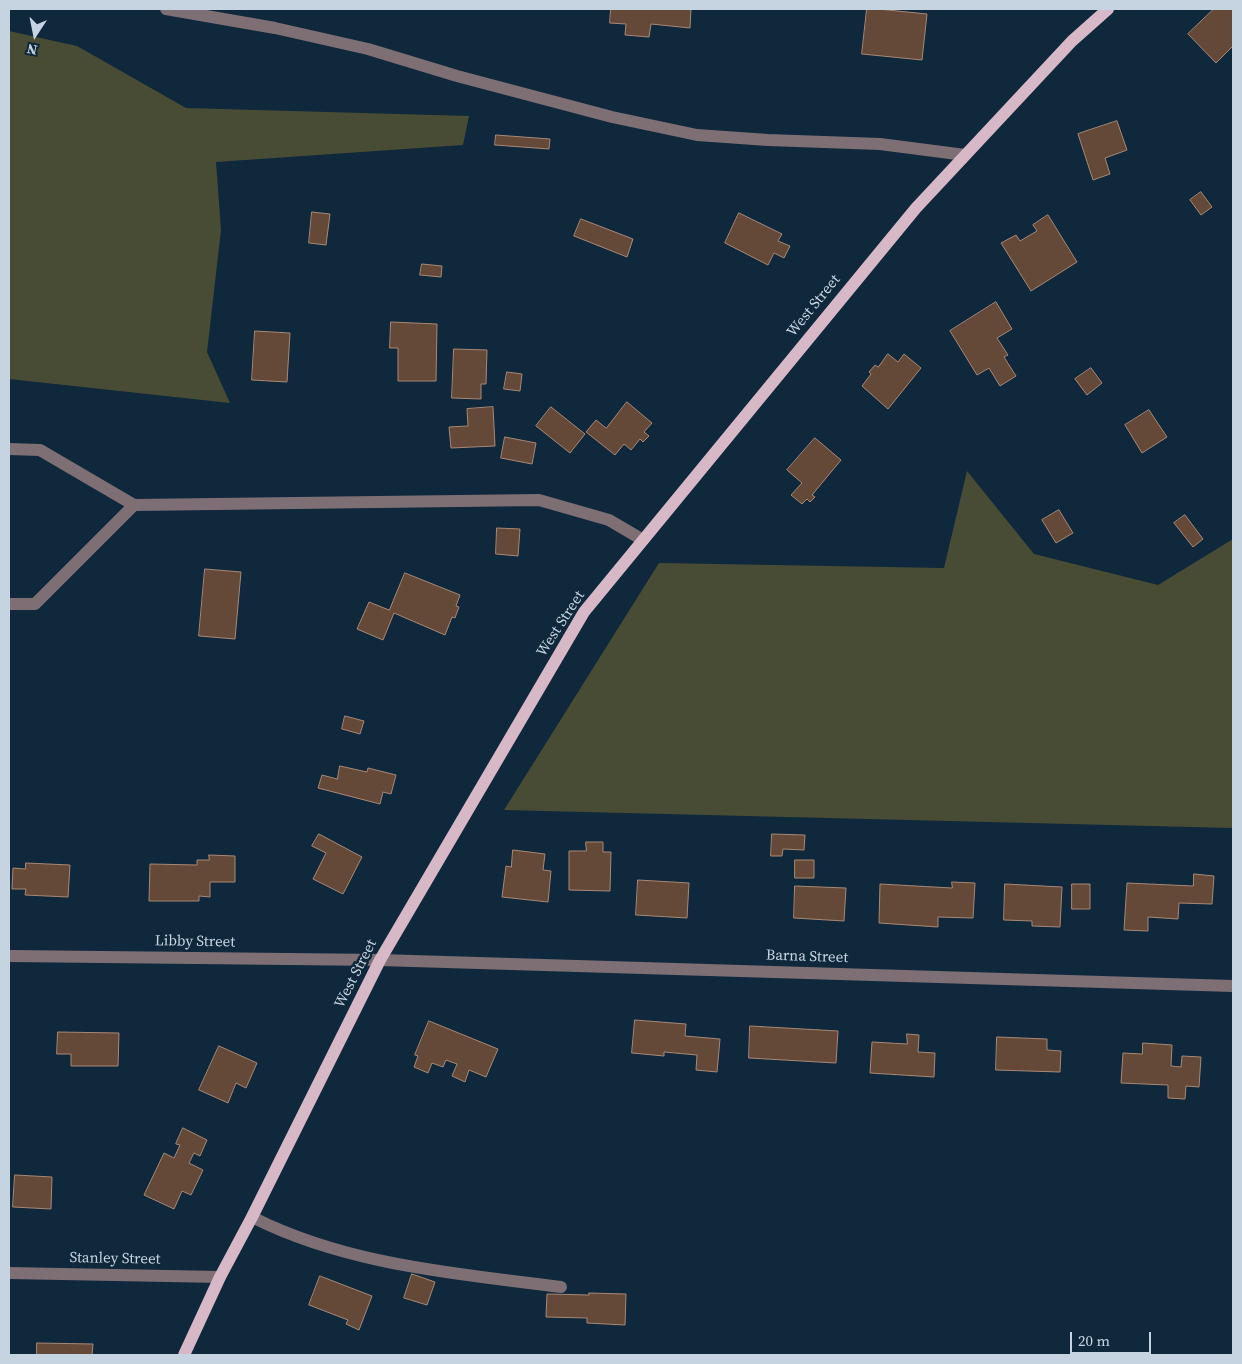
<!DOCTYPE html>
<html>
<head>
<meta charset="utf-8">
<style>
	body { margin:0 }
	#map { position:relative; width:1242px; height:1364px; overflow:hidden; background:#10283b; font-family:"Source Serif 4",serif }
	canvas { display:block }
	.frame { position:absolute; inset:0; border:10px solid #c6d4e1; pointer-events:none }
	.north { position:absolute; left:10px; top:10px; width:50px; height:50px; -webkit-text-stroke:4px #10283b; paint-order:stroke; rotate:191deg; font-size:14px; font-weight:700; line-height:20px; text-align:center; color:#c6d4e1 }
	.north::after { content:''; display:block; margin:auto; width:18px; height:22px; background:#c6d4e1; clip-path:polygon(50% 0,100% 100%,50% 72%,0 100%) }
	.scale { position:absolute; left:1070px; top:1332px; width:81px; height:22px; box-sizing:border-box; border:2px solid #c6d4e1; border-top:0; padding-left:6px; font-size:15px; line-height:18px; white-space:nowrap; color:#c6d4e1; -webkit-text-stroke:4px #10283b; paint-order:stroke }
</style>
</head>
<body>
<div id="map">
<canvas width="1242" height="1364"></canvas>
<div class="frame"></div>
<div class="north">N</div>
<div class="scale">20 m</div>
</div>
<script>
const ctx = document.querySelector('canvas').getContext('2d');
ctx.lineJoin = 'round';
function fillPath(path, color) {
  ctx.fillStyle = color;
  ctx.fill(path, 'evenodd');
}
function stroke(path, color, width, dash) {
  ctx.strokeStyle = color;
  ctx.lineWidth = width;
  ctx.lineCap = dash ? 'butt' : 'round';
  ctx.setLineDash(dash || []);
  ctx.stroke(path);
}
function write(font, color, halo, rows, align = 'center') {
  ctx.font = font + ' "Source Serif 4",serif';
  ctx.lineWidth = 5;
  ctx.setLineDash([]);
  ctx.textBaseline = 'middle';
  ctx.strokeStyle = halo;
  ctx.fillStyle = color;
  for (const [text, x, y, turn = 0] of rows) {
    ctx.save();
    ctx.translate(x, y);
    ctx.rotate((+turn || 0) * Math.PI / 180);
    ctx.textAlign = isNaN(turn) ? turn : align;
    if (halo) ctx.strokeText(text, 0, 0);
    ctx.fillText(text, 0, 0);
    ctx.restore();
  }
}
fillPath(new Path2D(`
	M9,31L77,46L186,108L469,116L463,145L216,162L221,230L207,352L230,403L9,379Z
	M967,471L1034,554L1158,585L1233,539V835L1232,828L504,810L659,563L944,568Z`), '#484c35');
const building = new Path2D(`
	M611,9H691L690,28L651,24L649,37L625,35L626,24L610,23Z
	M867,9H878L927,14L922,60L862,54Z
	M1214,9H1233V46L1216,63L1188,34Z
	M1117,121L1127,150L1105,158L1110,174L1093,180L1078,134Z
	M496,135L550,139L549,149L495,145Z
	M1201,192L1212,207L1201,215L1190,200Z
	M312,212L330,214L326,245L309,243Z
	M739,213L782,234L778,241L790,246L784,258L774,253L768,265L725,243Z
	M1048,215L1077,262L1031,291L1001,243L1016,235L1020,241L1037,231L1033,225Z
	M581,219L633,239L627,257L574,236Z
	M422,264L442,266L441,277L420,275Z
	M996,302L1012,329L997,338L1008,355L1004,357L1016,376L1000,386L989,368L977,375L950,331Z
	M391,322L437,324L436,381H398V348H390Z
	M255,331L290,333L287,382L252,380Z
	M454,349L487,350L486,384H481V399L452,398Z
	M888,354L898,362L904,354L921,368L888,409L862,386L871,374L869,372L875,365L878,367Z
	M1091,368L1102,383L1087,395L1075,379Z
	M507,372L522,374L520,391L504,389Z
	M627,402L652,423L644,432L649,436L643,442L640,439L631,450L624,444L615,455L586,432L596,420L606,428Z
	M493,407L495,446L451,448L449,427L468,426L467,409Z
	M551,407L585,434L570,453L536,426Z
	M1149,410L1167,437L1142,453L1125,425Z
	M505,437L536,443L532,464L501,458Z
	M815,438L841,460L812,495L815,497L810,502L807,499L802,504L791,495L802,483L787,470Z
	M1059,510L1073,533L1056,543L1042,520Z
	M1185,515L1203,539L1193,547L1174,523Z
	M497,528L520,529L518,556L496,554Z
	M205,569L241,572L235,639L199,636Z
	M405,573L460,595L456,606L459,607L455,618L452,617L445,635L394,613L383,640L357,629L369,602L389,610Z
	M345,716L364,721L360,734L342,729Z
	M340,766L367,772L368,768L396,775L391,794L383,792L380,804L318,788L322,775L337,779Z
	M319,834L362,857L343,894L313,879L326,853L312,846Z
	M772,834L805,835L804,850L783,849L782,856H771Z
	M586,842H603V852H611L610,891L569,890V851H586Z
	M513,850L545,854L543,870L551,871L548,902L502,897L506,866L511,867Z
	M209,855L235,856V882H210V897L199,896V901H149L150,864L197,865V860H209Z
	M795,860H814V878H795Z
	M26,863L70,865L68,897L25,895L26,889H12L13,868L25,869Z
	M1194,874L1214,876L1212,904L1179,903L1178,919L1148,917V931L1124,930L1127,883L1193,886Z
	M638,880L689,883L687,918L636,915Z
	M952,882L975,883L973,918L938,917V927L879,923L880,884L952,888Z
	M1005,884L1062,887L1060,927L1032,926V921L1004,920Z
	M1072,884H1090V909H1072Z
	M795,886L846,888L844,921L794,918Z
	M635,1020L686,1024L685,1036L720,1039L717,1072L696,1070L697,1055L664,1052V1056L632,1053Z
	M429,1021L498,1049L486,1077L469,1070L465,1082L452,1076L457,1064L446,1060L443,1067L432,1063L428,1073L414,1067L418,1056L415,1055Z
	M750,1026L838,1031L836,1063L749,1058Z
	M58,1032L119,1033L118,1066H71V1054H57Z
	M907,1034L919,1035L918,1052L935,1053L934,1077L870,1073L872,1042L907,1044Z
	M997,1037L1047,1039V1050L1061,1051L1060,1072L996,1070Z
	M1143,1043L1172,1045L1171,1066L1181,1067L1182,1056L1201,1057L1199,1087L1186,1086L1185,1099L1168,1098V1085L1121,1083L1123,1053L1142,1054Z
	M219,1046L257,1063L246,1088L236,1083L228,1103L199,1090Z
	M183,1128L207,1140L200,1156L194,1153L189,1163L203,1170L191,1195L182,1191L174,1209L144,1195L164,1153L174,1158L180,1145L176,1144Z
	M15,1175L52,1177L51,1209L13,1207Z
	M412,1274L435,1282L427,1305L404,1298Z
	M320,1276L372,1296L359,1330L346,1324L348,1320L309,1305Z
	M589,1293L626,1294L625,1325L587,1323V1318L546,1317L547,1294L589,1295Z
	M37,1343L93,1344L92,1355H37Z`);
fillPath(building, '#654938');
stroke(building, '#a88876', 1);
stroke(new Path2D(`
	M166,9L275,28L368,49L457,76L612,117L697,135L768,140L880,144L965,155
	M9,449L40,450L134,505L539,500L609,520L643,540
	M9,604H35L134,505
	M9,956L380,960L1233,986
	M252,1217C346,1265 458,1274 561,1287
	M9,1273L220,1277`), '#7e6f75', 12);
stroke(new Path2D(`
	M184,1355L220,1277L252,1217L380,960L584,612L916,208L1072,41L1108,9`), '#d7b8c6', 12);
write('15px', '#c6d4e1', '#10283b', [
	["West Street",814,306,-51],
	["West Street",561,624,-57],
	["Libby Street",195,942,1],
	["Barna Street",807,957,2],
	["West Street",356,974,-63],
	["Stanley Street",115,1259,1]
]);
</script>
</body>
</html>
